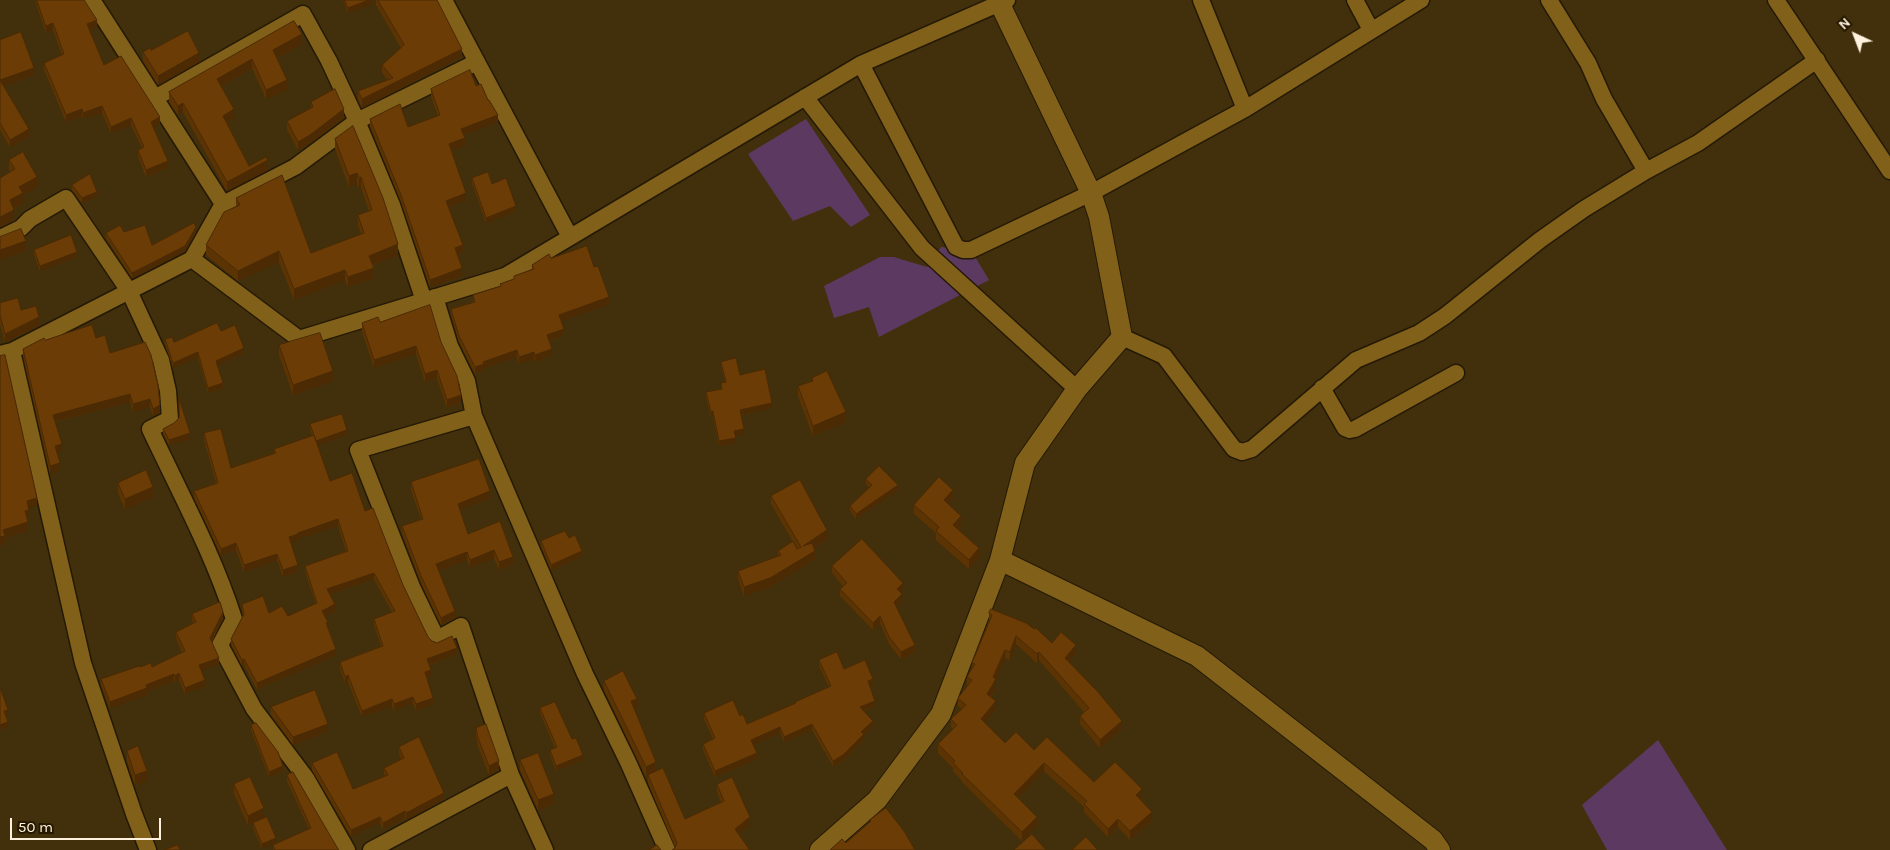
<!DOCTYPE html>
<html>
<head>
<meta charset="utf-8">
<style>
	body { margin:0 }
	#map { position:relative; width:1890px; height:850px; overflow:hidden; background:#42300c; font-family:Karla,sans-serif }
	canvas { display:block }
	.north { position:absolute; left:1830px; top:10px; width:50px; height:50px; -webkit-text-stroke:4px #261900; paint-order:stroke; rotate:317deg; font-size:14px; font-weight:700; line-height:20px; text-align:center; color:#fef2df }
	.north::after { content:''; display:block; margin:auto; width:18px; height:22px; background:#fef2df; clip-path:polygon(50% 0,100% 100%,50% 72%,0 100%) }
	.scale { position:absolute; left:10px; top:818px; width:151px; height:22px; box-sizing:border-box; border:2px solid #fef2df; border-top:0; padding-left:6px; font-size:15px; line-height:18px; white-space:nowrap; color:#fef2df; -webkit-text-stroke:4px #261900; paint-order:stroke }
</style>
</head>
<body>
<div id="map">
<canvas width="1890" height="850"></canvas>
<div class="north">N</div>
<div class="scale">50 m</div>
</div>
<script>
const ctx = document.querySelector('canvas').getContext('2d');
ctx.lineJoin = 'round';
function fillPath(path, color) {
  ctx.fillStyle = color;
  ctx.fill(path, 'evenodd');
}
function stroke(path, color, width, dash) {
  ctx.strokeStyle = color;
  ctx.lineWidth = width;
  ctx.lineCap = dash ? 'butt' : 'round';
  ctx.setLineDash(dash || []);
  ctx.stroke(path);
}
fillPath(new Path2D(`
	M806,119L870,215L851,227L830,206L793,221L748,154Z
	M941,247L971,250L989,280L879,337L869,307L834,318L824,286L880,257H894L927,267Z
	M1658,740L1727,850H1607L1582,805Z`), '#5c3961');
const minor = new Path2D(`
	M92,0L223,204L192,259
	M444,0L570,237
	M1201,0L1245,109
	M1355,0L1371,30
	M1549,0L1588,63L1604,99L1646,171
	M1776,0L1890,171
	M861,64L1007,0
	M805,97L922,248L1077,389
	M155,98L303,14L329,61L357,121L477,62
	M223,204L295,167L357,121L392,205L424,301
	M0,238L21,228L30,219L66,198L129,291L161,360L168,391L170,419L150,429C179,491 213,553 234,619L220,645L254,709L306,778L347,850
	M435,297L450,346L467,381L474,416L358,450L412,587L437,639L461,626L511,775L545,850
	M1122,337L1164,356L1234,449L1242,452L1252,449L1356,360L1419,333L1445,316L1540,240L1584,209L1646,171L1698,143L1817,60
	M12,351L83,663L134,814L148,850
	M0,354L12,351L192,259L299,339L505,276L861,64L956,247L963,250H971L1091,193L1245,109L1421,0
	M1322,388L1345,428L1350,430L1355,429L1456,373
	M474,416L585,674L628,762L667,850
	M371,850L511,775`);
const tertiary = new Path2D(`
	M998,0L1091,193L1099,217L1122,337L1077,389L1025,463L1000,560L1197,656L1433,840L1440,850
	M820,850L877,800L941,714L1000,560`);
stroke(minor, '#241905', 19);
stroke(tertiary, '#241905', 22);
stroke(minor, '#816019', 16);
stroke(tertiary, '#816019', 20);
fillPath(new Path2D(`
	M36,0H84L97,27L89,30L104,65L160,124L153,127L168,167L146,177L138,156V150L142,148L131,125L111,133L102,113L83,119L82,116L66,122L44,70V63L62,55L53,30L46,33L36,4Z
	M343,0H372V4L348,13Z
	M376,0H437L462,57L362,108L358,99V91L388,80L382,73V65L401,48L376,5Z
	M294,21L302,44L277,58L287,90L266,99L252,68L221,86L234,119L227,123L249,166L268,170L227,191L183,112L178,115L169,102V92Z
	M0,40L34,75L4,86L29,136L10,147L0,130Z
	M151,50L199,62L158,85L143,61V52Z
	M476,86L498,122L463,135L465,146L452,150L466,200L448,207L463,252L457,254L462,276L430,287L401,202L370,126V119L408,127L438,116L431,96V89Z
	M311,102L344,118L310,143L298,150L287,130V121L311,108Z
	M353,126L398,255L373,265L374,278L348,287L345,280L294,300L279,262L238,281L206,255V245L236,207V198L311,253L361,234L358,225V215L369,211L361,188H359L357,184L349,187L335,149V139Z
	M9,160L37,187L23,195V203L13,209L14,220L0,227V178L11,172L9,170Z
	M472,178L492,184L516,211L486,223L472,183Z
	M72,185L97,197L82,203L72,190Z
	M124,232L152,245L196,232L185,251L132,278L106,238V233Z
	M34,250L77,257L40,271L34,255Z
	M551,258L594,267L609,304L561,321L564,336L549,341L552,355L535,362L534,359L519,364L517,357L484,368V371L475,374L459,342L451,315V309L473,302V295L500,286V284L514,279V276L532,269V265Z
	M0,303L39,326L5,342L0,324Z
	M362,323L441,342L461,403L447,408L437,378L425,382L416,354L374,368L362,331Z
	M221,331L244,353L217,365L223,388L208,393L198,357L173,368L165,344V339L174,342Z
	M96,338L110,353L151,355L160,413L153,416L150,407L133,412L130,402L55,422L62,452L57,453L60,471L50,474L23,356V349L45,340Z
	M279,345L333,381L293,395L279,355Z
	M721,362L740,375L772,408L741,415L744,434L735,436L736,443L719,446L713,416L711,417L706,397V392L721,389V383L725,382L721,367Z
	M812,378L846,422L813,436L798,396V386L812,381Z
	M310,424L347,435L317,445L330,481L365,511L403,585L428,637L432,641L457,654L429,665L431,676L427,678L433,704L416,711L413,703L394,711L392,706L362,717L348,682L345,683L340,669V662L381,646L374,625V619L392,612L374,579L330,594L335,611L325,616L336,655L257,689L244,665L242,666L231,645V639L243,616L242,610V604L269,613L288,616L316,604L305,572V566L346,551L338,526L298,539V541L291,543L298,571L283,577L277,560L244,572L236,550L221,555L194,498V491L216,483L204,440V433L231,468L274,453V449L312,436L310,429Z
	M163,429L190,439L169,445L163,434Z
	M866,479L898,490L856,519L850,511V506L870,488L866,484Z
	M411,482L490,498L460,510L468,534L513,564L499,570L494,558L470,567L467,560L438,571L455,618L441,625L421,583L402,533V526L421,519L411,490Z
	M118,483L153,497L125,509L118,493Z
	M771,496L827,539L814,548L815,559L770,587L744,596L738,579V571L778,556V551L797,549L771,504Z
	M953,499L948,504L961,525L958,529L979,557L969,569L936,540V533L914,514V505Z
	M569,538L582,556L551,570L541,546V541Z
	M832,566L903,590L900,592L902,601L896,607L915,652L901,659L889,644L880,623L873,630L840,596V589L843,586L832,573Z
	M989,613L1052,643L1076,653L1069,662L1122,729L1100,748L1080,724V716L1084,712L1039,660L1037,663L1016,644L1010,660L1005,658L996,679V688L991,697L996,709L984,722L1005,743L1034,750L1094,782L1142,798L1140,800L1152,820L1130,840L1118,827L1108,837L1084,812V807L1044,771L1018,798L1037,825L1022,841L962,782V781L953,771V768L938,753V744L953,729L951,727V719L962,709L958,706V698L968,685H967V677L972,668V663L989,621Z
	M192,614L223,618L212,642L219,664L201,671L205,686L185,694L179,680L175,682L174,681L147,691V695L110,708L101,685V679L140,667H152L182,653L176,638V632L193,623L192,620Z
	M819,660L844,669L873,684L869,686L875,706L864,711L873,726L864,735V740L843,761L833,766L812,730L784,742L780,733L753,745L757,759L715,777L703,750V744L713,739L704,719V713L740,716L747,724L795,704V702L829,687L819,666Z
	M604,681L637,709L635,710L656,771L685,819L721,802L717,792V784L750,825L739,834L749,850L675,847L648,783V776L646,777L604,690Z
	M271,707L328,731L293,745L271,715Z
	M540,708L572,739L583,760L556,771L550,755V750L555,748L540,713Z
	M251,725L283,771L269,777L251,730Z
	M476,728L499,770L489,775L478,747L476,737Z
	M399,747L444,799L406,820L405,818L383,829L380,823L351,836L312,770V763L353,789L385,776L384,774V768L401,760L399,753Z
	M127,751L147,781L135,785L127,761Z
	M520,760L554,804L538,810L520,770Z
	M287,775L338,849L339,850H273V845L309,829L287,781Z
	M234,784L264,818L248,826L234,794Z
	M267,817L262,849L253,828V823Z`), '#5c3404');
fillPath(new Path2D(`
	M369,0H372V4L348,13V8Z
	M97,20V27L87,31V24Z
	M53,23V30L46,33V26Z
	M302,34V44L273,60V50Z
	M462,49V57L362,108V99Z
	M199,53V62L158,85V76Z
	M252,59V68L217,88V79Z
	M34,68V75L0,87V80Z
	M287,80V90L266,99V90Z
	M183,103V112L178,115V106Z
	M102,106V113L83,119V113Z
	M82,109V116L66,122V115Z
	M234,109V119L223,125V116Z
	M344,109V118L310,143L298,150V142Z
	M498,115V122L461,136V129Z
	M160,117V124L151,129V122Z
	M131,118V125L111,133V127Z
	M29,129V136L10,147V140Z
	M465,138V146L449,151V144Z
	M268,160V170L227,191V182Z
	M168,161V167L146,177V170Z
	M357,173V184L349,187V176Z
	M37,177V187L23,195V203L10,210V200L19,187Z
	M361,177V188H359V178Z
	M97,192V197L82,203V198Z
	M466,193V200L446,208V201Z
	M516,206V211L486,223V218Z
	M14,210V220L0,227V217Z
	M196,227V232L185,251L132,278V273Z
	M26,241V251L0,260V250Z
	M398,244V255L369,266V256Z
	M463,245V252L455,255V248Z
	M279,251V262L238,281V271Z
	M77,252V257L40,271V266Z
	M374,268V278L348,287V277Z
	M462,268V276L430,287V280Z
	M345,270V280L294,300V289Z
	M609,297V304L559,322V315Z
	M39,317V326L5,342V334Z
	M564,329V336L547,341V335Z
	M416,346V354L374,368V360Z
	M244,348V353L216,366V361Z
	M552,349V355L535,362V355Z
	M517,350V357L484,368V371L475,374V367L483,362Z
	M198,352V357L173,368V363Z
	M534,352V359L519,364V357Z
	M437,370V378L425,382V374Z
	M333,371V381L293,395V385Z
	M223,383V388L208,393V388Z
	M130,394V402L53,422V415Z
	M461,395V403L447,408V400Z
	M150,399V407L133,412V404Z
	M772,403V408L740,415V410Z
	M160,405V413L153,416V409Z
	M713,411V416L711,417V412Z
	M846,412V422L813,436V426Z
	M744,429V434L734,436V431Z
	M347,430V435L316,446V441Z
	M190,433V439L169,445V440Z
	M736,438V443L719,446V441Z
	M62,444V452L55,454V446Z
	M60,463V471L50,474V466Z
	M898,485V490L856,519V514Z
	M153,487V497L125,509V499Z
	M953,490V499L944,509V500Z
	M490,491V498L458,511V504Z
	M37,498V506L27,509V501Z
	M29,510V518L25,519V511Z
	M961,516V525L953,534V525Z
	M338,519V526L298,539V541L289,544V537L298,533Z
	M28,522V531L5,538V544L0,546V537L3,530Z
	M827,530V539L803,555V546Z
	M236,543V550L221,555V549Z
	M979,548V557L969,569V560Z
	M494,550V558L470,567V560Z
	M582,551V556L551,570V565Z
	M815,551V559L770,587L744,596V587Z
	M467,552V560L436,572V564Z
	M277,554V560L244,572V565Z
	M513,557V564L499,570V562Z
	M298,565V571L283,577V570Z
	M374,573V579L327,595V589Z
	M903,583V590L897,596V589Z
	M902,594V601L894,609V602Z
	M335,604V611L322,618V611Z
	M455,611V618L441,625V618Z
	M223,612V618L210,645V638Z
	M880,616V623L873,630V623Z
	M1016,636V644L1010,660V652Z
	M915,645V652L901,659V652Z
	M1076,645V653L1065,666V658Z
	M457,648V654L427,665V659Z
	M336,649V655L257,689V683Z
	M1005,650V658L995,681L996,679V688L987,702V694Z
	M1039,652V660L1037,663V654Z
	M219,658V664L199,672V665Z
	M244,659V665L242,666V660Z
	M431,670V676L425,679V672Z
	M179,673V680L175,682V676Z
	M174,674V681L147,691V695L110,708V702L146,685Z
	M348,675V682L345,683V677Z
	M873,679V684L868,687V681Z
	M205,680V686L185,694V688Z
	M413,697V703L394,711V704Z
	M433,698V704L416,711V704Z
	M392,699V706L362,717V711Z
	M637,699V709L631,711V701Z
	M875,701V706L860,712V707Z
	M996,701V709L981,727V719Z
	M8,710V715L4,716V711Z
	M873,721V726L864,735V740L843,761L833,766V761L861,732Z
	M1122,721V729L1100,748V740Z
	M8,722V727L0,730V725Z
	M328,724V731L293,745V737Z
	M812,724V730L784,742V737Z
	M780,727V733L751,746V740Z
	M757,753V759L715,777V771Z
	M583,755V760L556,771V766Z
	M499,761V770L489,775V766Z
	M656,762V772L646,777V767Z
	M1044,763V771L1014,802V794Z
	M283,766V771L269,777V772Z
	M147,771V781L135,785V775Z
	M1142,789V798L1136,804V795Z
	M444,793V799L406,820V813Z
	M554,794V804L538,810V800Z
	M264,808V818L248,826V816Z
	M405,811V818L383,829V823Z
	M1152,812V820L1130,840V831Z
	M380,817V823L351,836V830Z
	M750,817V825L735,837V829Z
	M1037,817V825L1022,841V832Z
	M1118,819V827L1108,837V829Z
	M276,838V843L262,849V844Z`), '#4b2a04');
const building = new Path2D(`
	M37,0H84L97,20L87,24L104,65L121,56L160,117L151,122L168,161L146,170L138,150L144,147L131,118L111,127L102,106L83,113L82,109L66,115L44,63L64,54L53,23L46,26Z
	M345,0H369L348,8Z
	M378,0H437L462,49L362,99L358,91L393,78L382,65L404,45Z
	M294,21L302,34L273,50L287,80L266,90L252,59L217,79L234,109L223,116L249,166L266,157L268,160L227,182L183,103L178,106L169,92Z
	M188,31L199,53L158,76L143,52L150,48L151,50Z
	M21,32L34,68L0,80L29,129L10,140L0,123V40Z
	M470,70L476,86L481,84L488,100H489L498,115L461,129L465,138L449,144L466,193L446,201L463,245L455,248L462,268L430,280L401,195L370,119L400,104L408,127L440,115L431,89Z
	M335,89L344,109L310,135L298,142L287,121L313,107L311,102Z
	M353,126L383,198L398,244L369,256L374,268L348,277L345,270L294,289L279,251L238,271L206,245L224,212L240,205L236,198L282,175L311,253L364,233L358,215L372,210L361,177L359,178L357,173L349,176L335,139Z
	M23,152L37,177L19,187L23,193L10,200L14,210L0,217V178L15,169L9,160Z
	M488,172L492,184L506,178L516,206L486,218L472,178Z
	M90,174L97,192L82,198L72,185Z
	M194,223L196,227L185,246L132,273L106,233L120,225L124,232L145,225L152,245Z
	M21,229L26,241L0,250V237Z
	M71,235L77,252L40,266L34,250Z
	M587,246L594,267L598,266L609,297L559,315L564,329L547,335L552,349L535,355L534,352L519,357L517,350L483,362L484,364L475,367L459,336L451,309L475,302L473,295L501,286L500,284L514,279V276L534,269L532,265L549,254L551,258Z
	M18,298L21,310L36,306L39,317L5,334L0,315V303Z
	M430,305L441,342L457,376L461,395L447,400L437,370L425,374L416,346L374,360L362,323L378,317L380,322Z
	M217,323L221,331L235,325L244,348L216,361L223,383L208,388L198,352L173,363L165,339L172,337L174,342Z
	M92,325L96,338L105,335L110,353L145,342L151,355L158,385L160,405L153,409L150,399L133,404L130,394L53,415L62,444L55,446L60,463L50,466L23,349L44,338L45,340Z
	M320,333L333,371L293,385L279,345Z
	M5,355L37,498L27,501L29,510L25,511L28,522L3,530L5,536L0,537V356Z
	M736,358L740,375L765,369L772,403L740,410L744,429L734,431L736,438L719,441L713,411L711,412L706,392L722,389L721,383L726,382L721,362Z
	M827,371L846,412L813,426L798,386L813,381L812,378Z
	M179,398L190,433L169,440L163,429L174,423L179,418Z
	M342,414L347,430L316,441L310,424Z
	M221,429L231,468L276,453L274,449L314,435L330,481L352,473L365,511L373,508L403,585L428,637L432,641L437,643L452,636L457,648L427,659L431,670L425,672L433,698L416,704L413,697L394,704L392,699L362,711L348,675L345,677L340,662L383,646L374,619L395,611L374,573L327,589L335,604L322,611L328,622L326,623L336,649L257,683L244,659L242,660L231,639L244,614L242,604L263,596L269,613L282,606L288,616L317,603L305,566L348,551L338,519L298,533V534L289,537L298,565L283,570L277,554L244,565L236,543L221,549L194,491L218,483L204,433Z
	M479,459L490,491L458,504L468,534L500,521L513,557L499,562L494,550L470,560L467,552L436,564L455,611L441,618L421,576L402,526L423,519L411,482Z
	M879,466L898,485L856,514L850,506L872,485L866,479Z
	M146,470L153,487L125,499L118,483Z
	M939,477L953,490L944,500L961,516L953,525L979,548L969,560L936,531L939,527L914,505Z
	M800,480L827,530L803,546L812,543L815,551L770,578L744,587L738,571L781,555L778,551L793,541L797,549L801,547L771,496Z
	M565,531L569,538L575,535L582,551L551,565L541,541Z
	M862,539L903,583L897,589L902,594L894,602L915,645L901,652L889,637L880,616L873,623L840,589L847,583L832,566Z
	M220,602L223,612L210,638L219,658L199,665L205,680L185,688L179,673L175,676L174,674L146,685L147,688L110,702L101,679L139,666L140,667L151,663L152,667L185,651L176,632L196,622L192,614Z
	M991,609L1026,623L1034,629L1036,628L1052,643L1061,632L1076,645L1065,658L1098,692L1122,721L1100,740L1080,716L1089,708L1039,652L1037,654L1016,636L1010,652L1005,650L993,677L996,679L987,694L996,701L981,719L1005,743L1016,732L1034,750L1047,737L1094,782L1115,762L1142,789L1136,795L1152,812L1130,831L1118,819L1108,829L1084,804L1087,801L1044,763L1014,794L1037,817L1022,832L962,774L963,773L953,763L955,761L938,744L957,725L951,719L966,705L958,698L972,680L967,677L975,664L972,663L992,615L989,613Z
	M837,652L844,669L865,660L873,679L868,681L875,701L860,707L873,721L861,732L864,734L843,755L833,761L812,724L784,737L780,727L751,740L757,753L715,771L703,744L715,738L704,713L733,700L740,716L743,714L747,724L796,703L795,702L831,686L819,660Z
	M623,671L637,699L631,701L656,762L646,767L604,681Z
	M1,690L8,710L4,711L8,722L0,725V691Z
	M315,690L328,724L293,737L271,707Z
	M555,702L572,739L576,738L583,755L556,766L550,750L557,747L540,708Z
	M256,723L278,752L283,766L269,772L251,725Z
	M486,724L499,761L489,766L478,738L476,728Z
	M419,737L444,793L406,813L405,811L383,823L380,817L351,830L312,763L337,752L353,789L388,775L384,768L404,758L399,747Z
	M138,746L147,771L135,775L127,751Z
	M538,753L554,794L538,800L520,760Z
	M663,768L685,819L724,801L717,784L732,777L750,817L735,829L749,849L748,850H672L675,848L677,843L648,775Z
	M293,772L338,849L339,850H275L273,845L311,828L287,775Z
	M250,777L264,808L248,816L234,784Z
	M886,808L904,831L915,850H830L842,839L846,843L871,821L870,820Z
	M267,817L276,838L262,844L253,823Z
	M1032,834L1046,850H1014Z
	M1086,837L1097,849L1096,850H1072Z
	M178,845L180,850H164Z
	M657,845L661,850H649Z`);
fillPath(building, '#6b3c05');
stroke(building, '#4b2a04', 1);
</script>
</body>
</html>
